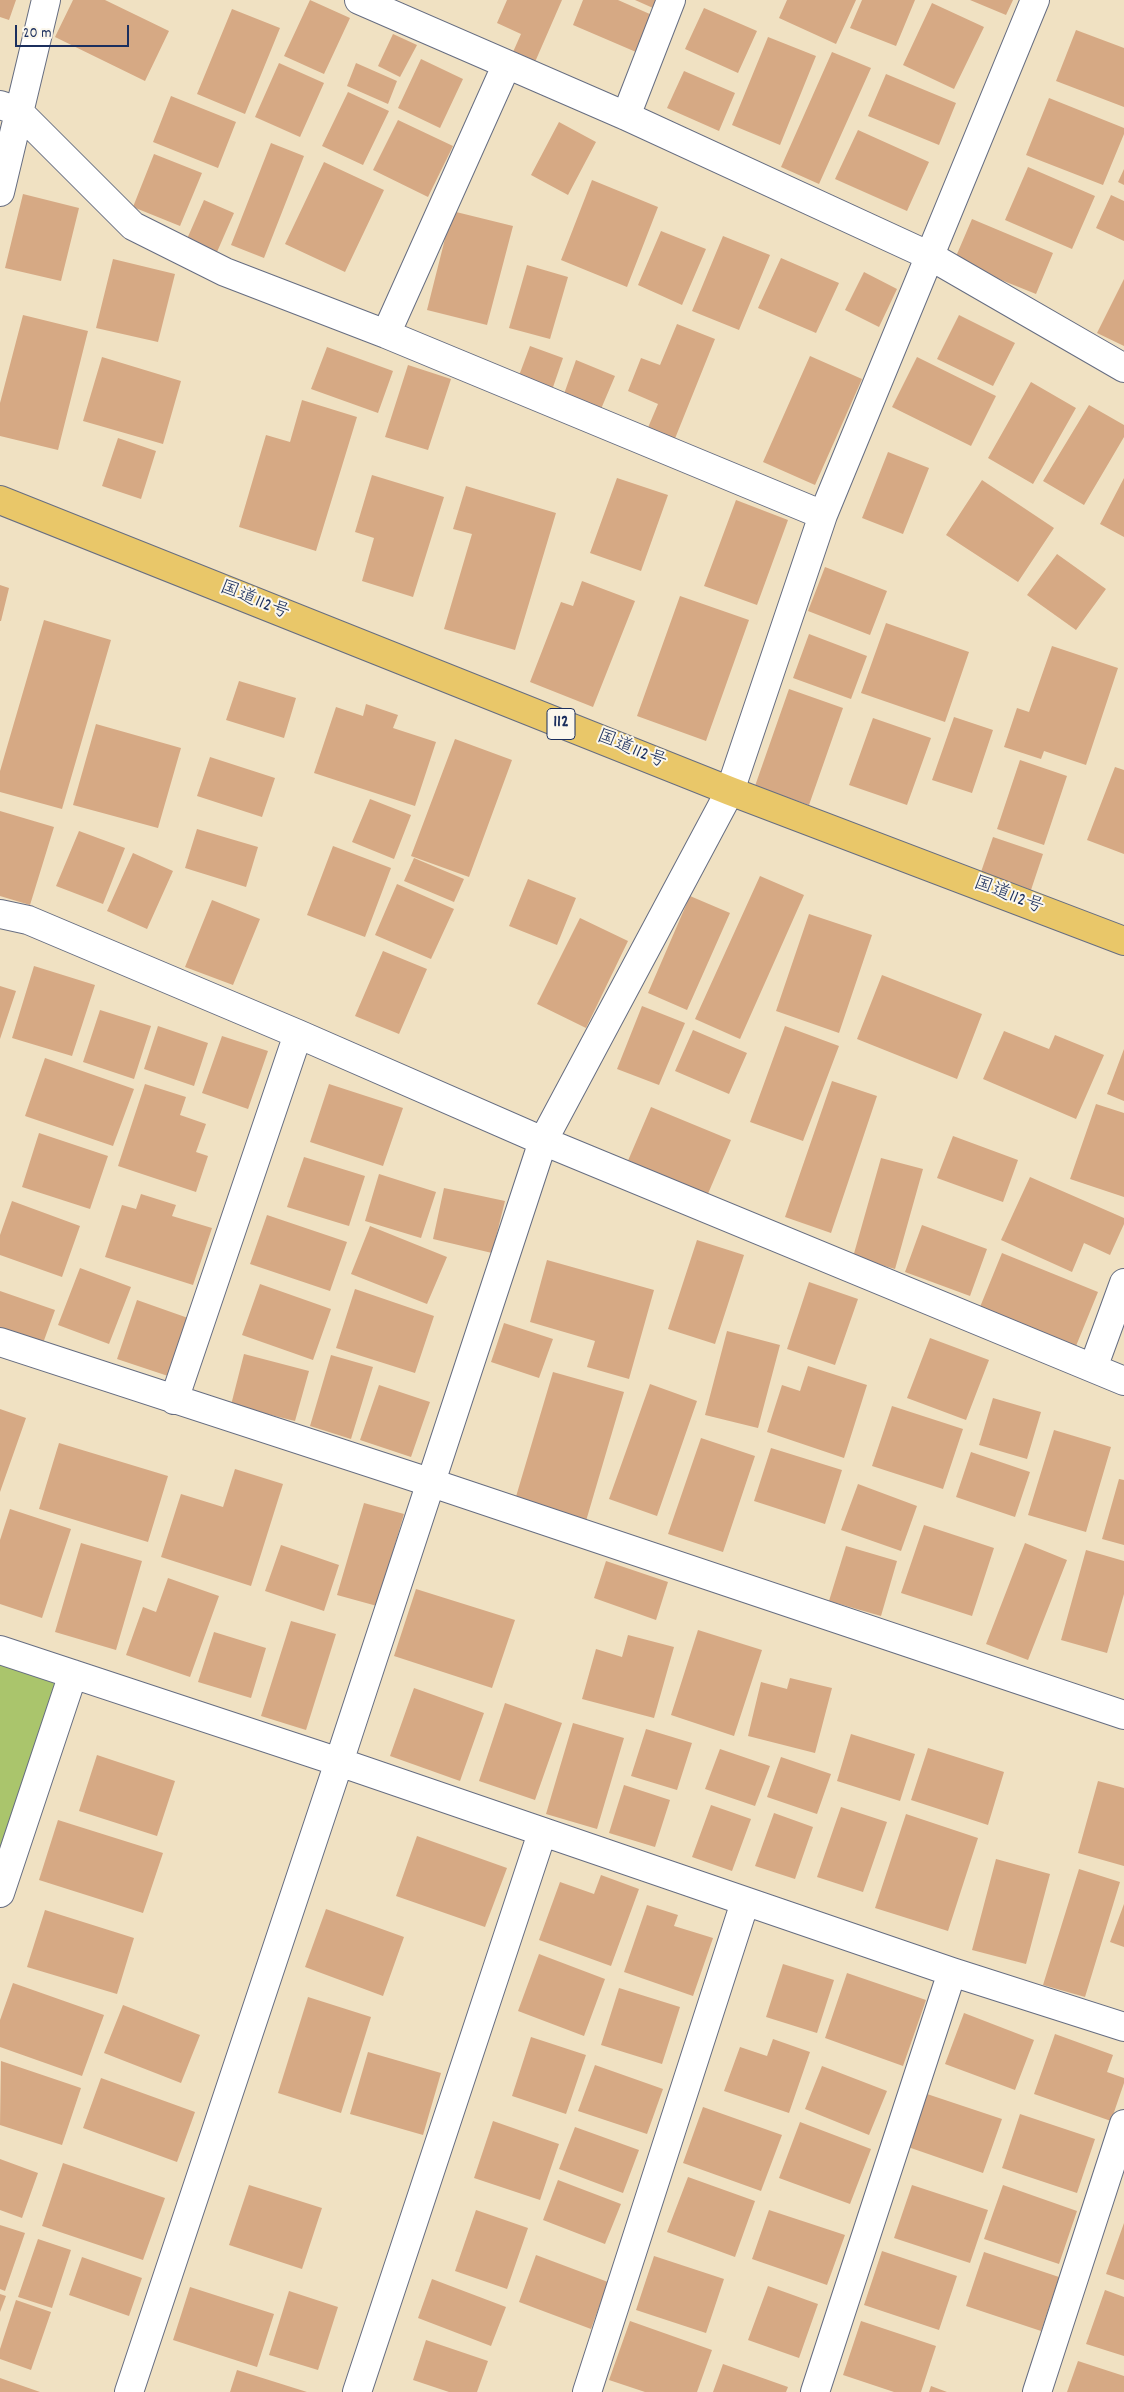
<!DOCTYPE html>
<html>
<head>
<meta charset="utf-8">
<style>
	body { margin:0 }
	#map { position:relative; width:1124px; height:2392px; overflow:hidden; background:#f0e1c2; font-family:Dekko,sans-serif }
	canvas { display:block }
	.scale { position:absolute; left:15px; top:25px; width:114px; height:22px; box-sizing:border-box; border:2px solid #1b2f5e; border-top:0; padding-left:6px; font-size:15px; line-height:18px; white-space:nowrap; color:#1b2f5e; -webkit-text-stroke:4px #fbf7ec; paint-order:stroke }
</style>
</head>
<body>
<div id="map">
<canvas width="1124" height="2392"></canvas>
<div class="scale">20 m</div>
</div>
<script>
const ctx = document.querySelector('canvas').getContext('2d');
ctx.lineJoin = 'round';
function fillPath(path, color) {
  ctx.fillStyle = color;
  ctx.fill(path, 'evenodd');
}
function stroke(path, color, width, dash) {
  ctx.strokeStyle = color;
  ctx.lineWidth = width;
  ctx.lineCap = dash ? 'butt' : 'round';
  ctx.setLineDash(dash || []);
  ctx.stroke(path);
}
function write(font, color, halo, rows, align = 'center') {
  ctx.font = font + ' Dekko,"Klee One",sans-serif';
  ctx.lineWidth = 4;
  ctx.setLineDash([]);
  ctx.textBaseline = 'middle';
  ctx.strokeStyle = halo;
  ctx.fillStyle = color;
  for (const [text, x, y, turn = 0] of rows) {
    ctx.save();
    ctx.translate(x, y);
    ctx.rotate((+turn || 0) * Math.PI / 180);
    ctx.textAlign = isNaN(turn) ? turn : align;
    if (halo) ctx.strokeText(text, 0, 0);
    ctx.fillText(text, 0, 0);
    ctx.restore();
  }
}
fillPath(new Path2D(`
	M0,1650L73,1674L0,1893Z`), '#aac56c');
fillPath(new Path2D(`
	M0,0H16L9,20L0,17Z
	M73,0H105L169,31L145,81L55,37Z
	M310,0L350,18L324,74L284,56Z
	M507,0H562L535,62L513,52L521,34L497,23Z
	M583,0H618L652,15L636,52L573,25Z
	M635,0H657L653,8Z
	M787,0H856L836,44L779,18Z
	M862,0H915L896,46L850,28Z
	M970,0H1013L1006,15Z
	M932,3L984,27L954,89L903,65Z
	M704,8L757,31L738,73L685,49Z
	M232,9L280,28L245,114L197,94Z
	M1076,30L1124,48V107L1056,81Z
	M393,34L417,45L400,77L378,66Z
	M768,37L816,56L780,145L732,125Z
	M832,52L871,68L819,184L781,167Z
	M421,59L463,79L440,128L398,108Z
	M279,63L324,83L300,137L255,117Z
	M356,63L397,81L388,104L347,86Z
	M684,71L735,93L719,131L667,108Z
	M886,74L956,103L939,145L868,116Z
	M348,92L389,111L363,165L322,146Z
	M171,96L236,122L218,168L153,142Z
	M1049,98L1124,128V134L1103,185L1026,155Z
	M398,120L453,146L428,197L373,170Z
	M559,122L596,142L568,195L531,175Z
	M858,130L929,162L907,211L835,179Z
	M271,143L304,156L264,258L231,245Z
	M154,154L202,173L180,226L133,207Z
	M324,162L384,190L345,272L285,244Z
	M1028,167L1095,196L1072,249L1005,220Z
	M1124,169V185L1118,182Z
	M592,180L658,207L627,287L561,260Z
	M23,194L79,208L61,281L5,268Z
	M1111,195L1124,201V241L1096,228Z
	M204,200L234,213L217,252L187,239Z
	M452,211L513,226L487,325L427,310Z
	M972,219L1053,253L1036,294L954,261Z
	M661,231L706,249L682,305L638,285Z
	M723,236L770,255L739,330L692,311Z
	M781,258L839,283L816,333L758,308Z
	M113,259L175,274L158,342L96,328Z
	M527,265L568,277L550,339L509,328Z
	M864,272L897,289L879,327L845,310Z
	M1124,279V346L1097,333Z
	M23,315L88,331L58,450L0,436V403Z
	M959,315L1015,343L993,386L937,359Z
	M677,324L715,339L674,441L647,430L658,404L628,391L641,358L660,365Z
	M530,346L563,358L551,393L517,381Z
	M327,347L393,371L378,413L311,389Z
	M810,356L862,379L815,485L763,462Z
	M102,357L181,381L163,444L83,421Z
	M917,357L996,396L971,446L892,407Z
	M576,360L615,376L601,409L564,394Z
	M408,365L451,379L428,450L385,437Z
	M1031,382L1076,408L1033,484L988,458Z
	M302,400L357,417L316,551L239,527L266,435L290,442Z
	M1089,405L1124,425V437L1084,505L1043,481Z
	M118,438L156,451L141,499L102,486Z
	M888,452L929,468L903,534L862,518Z
	M372,475L444,497L413,597L362,581L374,538L355,532Z
	M617,478L668,495L641,571L590,553Z
	M1124,478V537L1100,524Z
	M982,480L1054,528L1018,582L946,535Z
	M466,486L556,513L515,650L444,629L472,534L453,529Z
	M736,500L788,520L757,605L704,586Z
	M1057,554L1106,589L1076,630L1027,595Z
	M825,567L887,591L870,635L808,611Z
	M582,581L635,601L593,707L530,682L561,602L573,606Z
	M0,585L9,588L1,621H0Z
	M680,596L749,620L706,741L637,716Z
	M44,620L111,640L62,809L0,792V771Z
	M886,623L969,652L945,722L861,693Z
	M809,634L867,656L851,699L793,678Z
	M1052,646L1118,668L1086,765L1044,751L1041,759L1004,747L1017,708L1029,712Z
	M239,681L296,698L284,738L226,720Z
	M789,689L843,708L809,805L755,786Z
	M366,704L398,715L393,728L436,742L415,806L314,773L336,707L363,716Z
	M954,717L993,730L972,793L932,780Z
	M873,718L931,738L907,805L849,785Z
	M96,724L181,748L158,828L73,805Z
	M455,739L512,760L469,877L411,856Z
	M210,757L275,778L262,817L197,796Z
	M1020,760L1067,776L1044,845L997,829Z
	M1115,767L1124,770V854L1087,840Z
	M370,799L411,815L394,859L352,842Z
	M0,811L54,827L30,905L0,896Z
	M197,829L258,847L246,887L185,868Z
	M79,831L125,848L103,904L56,886Z
	M993,837L1043,854L1031,890L981,872Z
	M333,846L391,868L365,937L307,915Z
	M133,853L173,871L147,929L107,911Z
	M414,858L464,879L454,902L404,881Z
	M760,876L804,895L740,1039L695,1019Z
	M528,879L576,898L557,945L509,926Z
	M397,884L454,909L431,959L375,935Z
	M690,896L730,913L687,1010L648,993Z
	M212,900L260,919L233,985L185,967Z
	M809,914L872,935L839,1033L776,1011Z
	M580,918L628,941L586,1028L537,1004Z
	M383,951L427,969L399,1034L355,1016Z
	M34,966L95,985L72,1056L12,1038Z
	M882,975L982,1014L957,1079L857,1039Z
	M0,986L16,991L0,1039Z
	M642,1006L685,1023L659,1085L617,1069Z
	M100,1010L151,1026L134,1079L83,1062Z
	M158,1026L208,1043L194,1086L144,1069Z
	M785,1026L839,1046L803,1141L750,1122Z
	M693,1030L747,1053L729,1094L675,1071Z
	M1004,1031L1049,1049L1055,1035L1104,1055L1076,1119L983,1079Z
	M222,1036L268,1051L248,1109L202,1093Z
	M1124,1049V1101L1107,1094Z
	M45,1058L134,1089L113,1146L25,1116Z
	M832,1081L877,1096L831,1233L785,1217Z
	M145,1084L186,1097L180,1115L206,1124L196,1152L208,1156L196,1192L118,1166Z
	M329,1084L403,1108L383,1166L310,1142Z
	M1096,1104L1124,1113V1197L1070,1179Z
	M651,1107L731,1140L707,1196L627,1163Z
	M39,1133L108,1156L90,1209L22,1187Z
	M953,1136L1018,1160L1003,1202L937,1178Z
	M304,1157L365,1176L349,1226L287,1207Z
	M881,1158L923,1169L895,1269L853,1257Z
	M379,1174L436,1192L421,1238L365,1221Z
	M1030,1177L1124,1218V1224L1110,1255L1084,1243L1072,1272L1001,1240Z
	M444,1188L505,1201L492,1253L433,1239Z
	M141,1194L176,1205L172,1216L212,1228L193,1285L105,1257L122,1205L136,1209Z
	M12,1201L80,1226L62,1277L0,1255V1235Z
	M267,1215L347,1242L330,1291L250,1264Z
	M922,1225L987,1249L970,1296L905,1272Z
	M370,1226L447,1257L427,1304L351,1274Z
	M697,1240L744,1255L715,1344L668,1329Z
	M1002,1253L1098,1292L1076,1346L980,1307Z
	M547,1260L654,1290L629,1379L587,1367L595,1341L530,1322Z
	M80,1268L131,1287L109,1344L58,1325Z
	M809,1282L858,1299L835,1365L787,1349Z
	M260,1284L331,1309L313,1360L242,1335Z
	M355,1289L434,1316L415,1373L336,1348Z
	M0,1291L55,1310L42,1346L0,1331Z
	M137,1300L188,1318L168,1376L117,1359Z
	M504,1323L553,1339L539,1378L491,1362Z
	M727,1331L780,1345L758,1428L705,1415Z
	M930,1338L989,1360L966,1420L907,1398Z
	M244,1354L309,1371L295,1421L231,1405Z
	M331,1355L373,1367L351,1439L310,1426Z
	M808,1366L867,1385L844,1458L767,1432L782,1385L800,1391Z
	M553,1372L624,1392L586,1521L515,1500Z
	M650,1384L697,1401L657,1516L609,1499Z
	M379,1385L430,1402L411,1457L360,1440Z
	M993,1398L1041,1412L1027,1459L979,1445Z
	M892,1406L963,1429L943,1489L872,1466Z
	M0,1409L26,1418L0,1492Z
	M1054,1430L1111,1447L1086,1532L1028,1515Z
	M701,1438L755,1456L723,1552L668,1534Z
	M59,1443L168,1476L148,1542L39,1509Z
	M771,1448L842,1470L825,1524L754,1501Z
	M971,1452L1030,1472L1015,1517L956,1497Z
	M235,1469L283,1484L251,1586L161,1557L181,1494L223,1507Z
	M1119,1479L1124,1480V1545L1102,1539Z
	M858,1484L917,1506L901,1551L841,1530Z
	M364,1503L404,1514L377,1606L337,1595Z
	M10,1509L71,1529L42,1618L0,1604V1540Z
	M924,1525L994,1548L972,1616L901,1593Z
	M81,1543L142,1561L116,1650L55,1632Z
	M1025,1543L1067,1560L1028,1660L986,1644Z
	M281,1545L339,1565L324,1611L265,1591Z
	M846,1546L897,1561L881,1616L829,1601Z
	M1086,1550L1124,1561V1594L1107,1653L1061,1640Z
	M606,1561L668,1582L656,1620L594,1598Z
	M168,1578L219,1596L190,1677L126,1655L143,1607L156,1612Z
	M416,1589L515,1620L492,1688L394,1656Z
	M291,1621L336,1634L306,1730L261,1716Z
	M698,1630L762,1650L734,1736L671,1715Z
	M214,1632L266,1648L251,1698L198,1682Z
	M628,1635L674,1647L654,1718L582,1699L596,1649L622,1657Z
	M790,1678L832,1688L815,1753L748,1736L761,1682L787,1689Z
	M414,1688L484,1713L460,1781L390,1756Z
	M505,1703L562,1723L535,1800L479,1781Z
	M573,1723L624,1738L597,1829L546,1814Z
	M646,1729L692,1743L677,1790L631,1776Z
	M851,1734L915,1754L900,1801L837,1781Z
	M928,1748L1004,1772L988,1825L911,1800Z
	M720,1749L770,1766L755,1806L705,1789Z
	M97,1755L175,1781L157,1836L79,1811Z
	M781,1757L831,1774L817,1814L767,1797Z
	M1098,1781L1124,1788V1866L1078,1853Z
	M624,1785L670,1800L655,1847L609,1833Z
	M711,1805L751,1819L732,1871L692,1857Z
	M841,1807L887,1822L863,1892L817,1877Z
	M774,1813L813,1827L795,1879L755,1866Z
	M906,1814L978,1838L948,1931L875,1908Z
	M58,1820L163,1853L143,1913L39,1880Z
	M417,1836L507,1868L485,1927L396,1896Z
	M996,1859L1050,1874L1026,1964L972,1950Z
	M1079,1869L1120,1882L1085,1997L1043,1985Z
	M601,1875L639,1889L611,1966L539,1940L560,1882L594,1894Z
	M1124,1904V1947L1110,1942Z
	M647,1905L678,1915L674,1926L713,1938L693,1996L624,1972Z
	M326,1909L404,1937L383,1996L305,1967Z
	M45,1910L134,1938L117,1994L27,1967Z
	M539,1954L605,1979L584,2036L518,2011Z
	M783,1964L834,1980L817,2033L766,2017Z
	M847,1973L926,2000L903,2066L825,2038Z
	M13,1983L104,2015L82,2076L0,2047V2020Z
	M619,1988L680,2007L662,2064L601,2045Z
	M308,1997L371,2017L341,2113L278,2093Z
	M123,2005L200,2035L181,2083L104,2053Z
	M964,2013L1034,2040L1015,2090L945,2064Z
	M1055,2034L1113,2055L1107,2072L1124,2078V2083L1111,2121L1034,2094Z
	M531,2037L586,2055L566,2114L512,2096Z
	M773,2039L810,2052L789,2113L724,2091L740,2047L767,2056Z
	M368,2052L441,2073L423,2135L350,2114Z
	M1,2061L81,2088L62,2145L0,2125Z
	M595,2065L663,2089L647,2134L578,2111Z
	M822,2066L887,2091L869,2135L805,2109Z
	M101,2078L195,2112L177,2162L83,2128Z
	M927,2094L1002,2119L983,2173L908,2147Z
	M703,2107L782,2135L761,2191L683,2163Z
	M1020,2114L1095,2139L1077,2193L1002,2168Z
	M493,2121L559,2144L540,2200L474,2178Z
	M800,2122L871,2149L850,2204L779,2178Z
	M575,2127L639,2150L623,2193L559,2169Z
	M0,2159L38,2173L22,2218L0,2210Z
	M63,2163L165,2198L143,2260L42,2226Z
	M688,2177L755,2201L735,2257L667,2232Z
	M558,2180L621,2204L605,2244L543,2220Z
	M249,2185L322,2208L302,2269L229,2245Z
	M912,2185L988,2210L970,2263L894,2238Z
	M1003,2185L1077,2211L1059,2264L984,2239Z
	M476,2210L528,2228L507,2289L455,2271Z
	M769,2210L845,2235L827,2285L752,2259Z
	M1124,2223V2280L1106,2274Z
	M0,2225L25,2233L5,2291L0,2289Z
	M38,2239L71,2250L52,2308L18,2297Z
	M882,2251L957,2276L939,2330L864,2305Z
	M984,2252L1059,2277L1041,2331L966,2306Z
	M536,2255L608,2282L591,2329L519,2302Z
	M654,2256L724,2279L706,2333L636,2310Z
	M82,2257L142,2278L129,2316L69,2295Z
	M432,2279L506,2307L491,2346L418,2318Z
	M768,2286L818,2304L799,2358L748,2340Z
	M190,2287L274,2314L257,2367L173,2340Z
	M1105,2290L1124,2297V2356L1086,2344Z
	M289,2291L338,2307L318,2370L269,2355Z
	M0,2294L6,2296L0,2312Z
	M16,2300L51,2312L31,2370L0,2359V2349Z
	M630,2321L712,2350L697,2392H645L609,2380Z
	M861,2321L936,2346L921,2392H894L843,2375Z
	M426,2340L488,2361L477,2392H449L413,2380Z
	M1078,2361L1124,2376V2392H1067Z
	M723,2364L788,2387L786,2392H713Z
	M237,2370L307,2392H230Z
	M0,2378L40,2392H0Z
	M931,2386L947,2392H929Z`), '#d6a984');
const minor = new Path2D(`
	M359,0L626,116L930,256L1124,368
	M0,105L18,111L133,226L225,272L386,334L823,515
	M626,116L671,0
	M0,192L46,0
	M386,334L506,66
	M0,914L28,920L298,1034L543,1141L1124,1381
	M0,1342L429,1482L1124,1715
	M1093,1368L1124,1283
	M174,1400L298,1034
	M0,1650L339,1762L952,1972L1124,2027
	M0,1893L73,1674
	M129,2392L339,1762L543,1141L730,791L823,515L1035,0
	M357,2392L542,1833
	M587,2392L745,1902
	M815,2392L952,1972
	M1037,2392L1124,2124`);
const highway = new Path2D(`
	M0,500L730,791L1124,941`);
stroke(minor, '#666d81', 30);
stroke(highway, '#666d81', 30);
stroke(minor, '#fff', 28);
stroke(highway, '#e9c769', 28);
for (const [x, y, w] of [
	[561,724,28]
]) {
  const box = new Path2D();
  box.roundRect(x - w / 2, y - 15.5, w, 31, 4);
  ctx.fillStyle = '#fbf7ec';
  ctx.fill(box);
  stroke(box, '#1b2f5e', 1);
}
write('bold 18px', '#1b2f5e', null, [
	["112",561,724]
]);
write('19px', '#1b2f5e', '#fbf7ec', [
	["国道112号",254,602,22],
	["国道112号",631,751,22],
	["国道112号",1008,897,21]
]);
</script>
</body>
</html>
